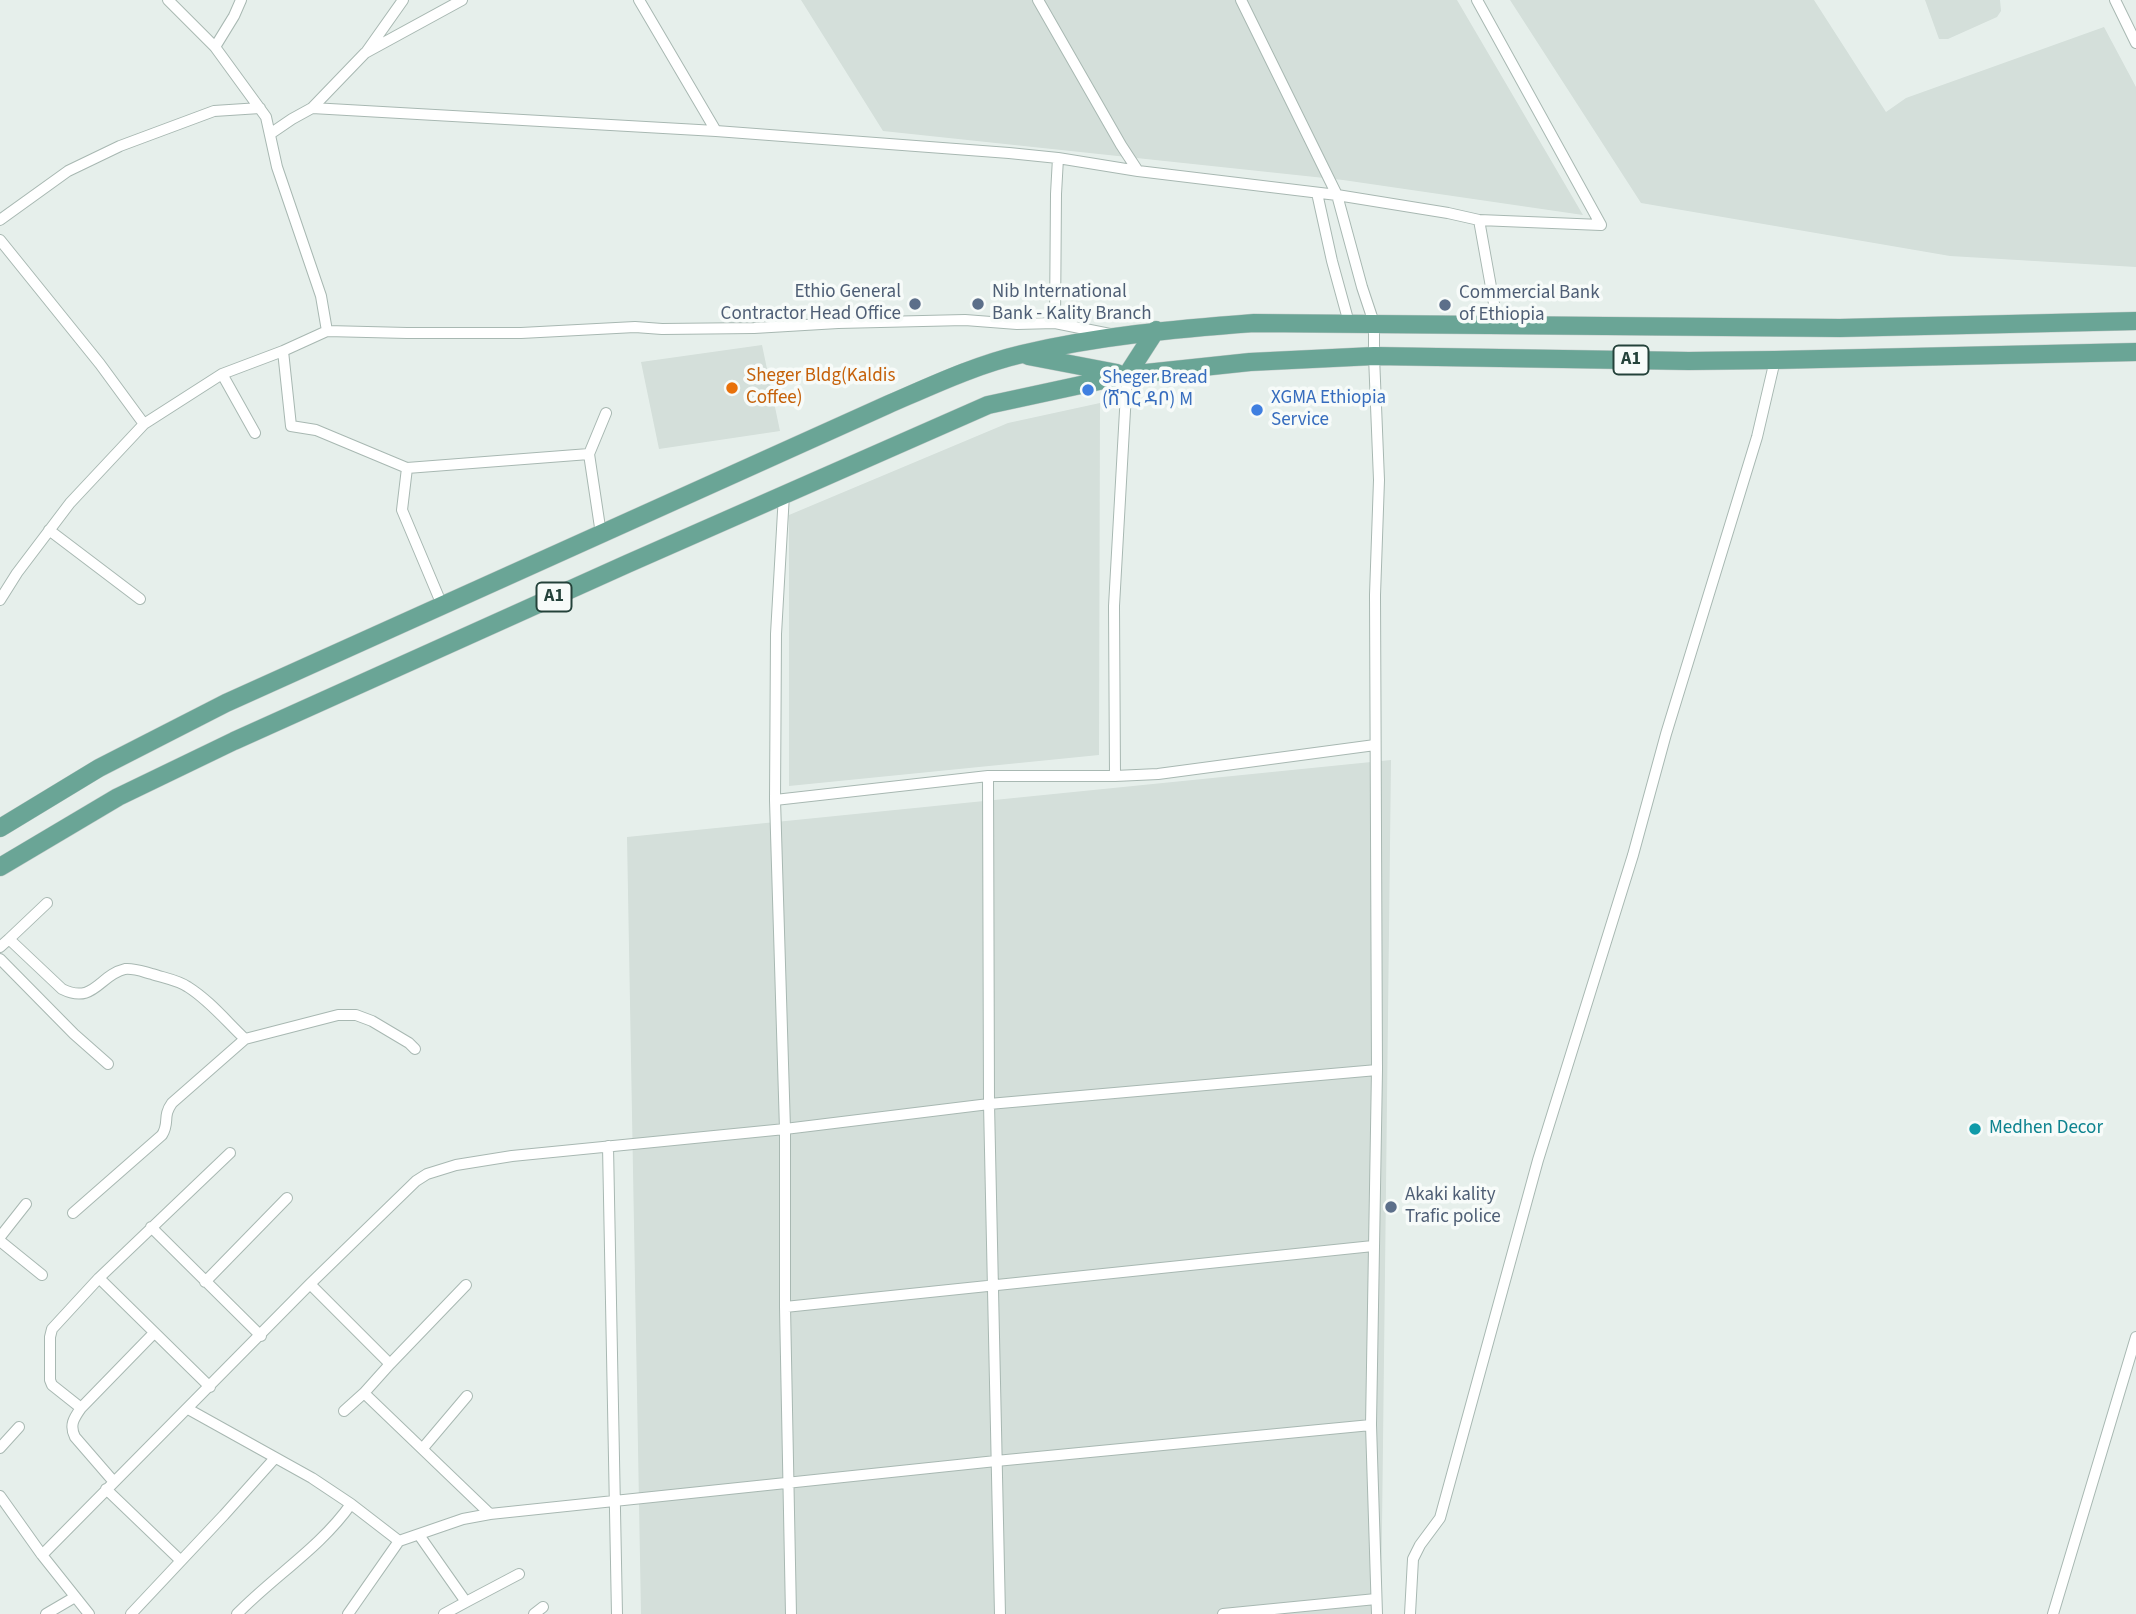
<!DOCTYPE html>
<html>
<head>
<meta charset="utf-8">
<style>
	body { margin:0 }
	canvas { display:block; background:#e6efeb }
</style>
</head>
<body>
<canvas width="2136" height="1614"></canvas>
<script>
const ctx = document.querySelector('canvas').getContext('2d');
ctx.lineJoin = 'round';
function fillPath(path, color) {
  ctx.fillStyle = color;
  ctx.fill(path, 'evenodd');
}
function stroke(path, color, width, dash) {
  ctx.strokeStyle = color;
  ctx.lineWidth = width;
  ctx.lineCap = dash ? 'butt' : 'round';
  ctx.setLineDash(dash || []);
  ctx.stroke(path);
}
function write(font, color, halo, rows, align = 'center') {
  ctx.font = font + ' "Source Sans 3","Noto Sans Ethiopic",sans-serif';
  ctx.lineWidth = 7;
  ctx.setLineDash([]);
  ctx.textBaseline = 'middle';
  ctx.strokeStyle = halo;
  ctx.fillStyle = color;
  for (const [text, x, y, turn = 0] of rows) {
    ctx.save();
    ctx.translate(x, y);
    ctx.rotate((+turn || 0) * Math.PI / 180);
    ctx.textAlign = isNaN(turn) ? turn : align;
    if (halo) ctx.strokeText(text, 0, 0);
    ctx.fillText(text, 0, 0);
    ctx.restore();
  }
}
fillPath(new Path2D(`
	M801,0H1457L1583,215L1343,180L883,131Z
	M1510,0H1814L1886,112L1906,98L2104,27L2136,87V267L1950,256L1641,203Z
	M1925,0H2000L2001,11L1997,17L1948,39H1939Z
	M762,345L780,431L659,449L641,362Z
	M1100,403L1099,755L789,786V515L1008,423Z
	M1391,760L1381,1614H641L627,837Z`), '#d4dfda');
const street = new Path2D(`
	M168,0L215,47L266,117L277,167L321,296L327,331
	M639,0L716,131
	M1038,0L1121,145L1138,171
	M1241,0L1337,195L1362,287L1374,323V356L1379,480L1375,595L1377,1070L1371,1425L1377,1614
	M1477,0L1601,225
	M2115,0L2136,43
	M215,47L234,16L241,0
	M367,51L403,0
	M312,108L365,53L462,0
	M270,134L292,119L312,108L716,131L1009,153L1058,158L1138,171L1337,195L1448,213L1479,220L1601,225
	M1317,193L1332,261L1349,323
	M0,220L68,171L120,146L214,111L260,108
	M1479,220L1498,326
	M0,240L100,364L144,424
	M1055,323L1056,194L1058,158
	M283,351L291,426L316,430L407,468L589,454L601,534
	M222,374L255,433
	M589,454L606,413
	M407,468L402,510L442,605
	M784,494L776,634L775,800L785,1129V1307L791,1614
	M49,530L140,599
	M0,600L17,573L70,503L144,424L222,374L283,351L327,331L407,333H521L635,327L662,329L754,328L838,323L965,320L1017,324L1055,323L1110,334
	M988,776L989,1104L1000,1614
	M1115,776L1114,606L1127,375
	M775,800L988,776H1115L1158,774L1375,745
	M9,939L47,903
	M0,947L9,939L62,989C94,1005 99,975 125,969C134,968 144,972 152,974C164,978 178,980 188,987C209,1000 227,1022 245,1039
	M0,959L74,1034L108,1064
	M608,1146L617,1614
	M73,1213L162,1135C170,1122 162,1117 172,1103L245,1039L338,1015H356L372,1021L409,1043L415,1049
	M151,1227L261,1336
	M0,1237L26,1204
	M0,1241L42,1275
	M99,1278L210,1387
	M205,1282L287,1198
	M310,1284L390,1364L364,1393L490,1514
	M785,1307L1373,1246
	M390,1364L466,1285
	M81,1408L52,1385L50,1380V1337L52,1329L99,1278L230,1153
	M188,1409L312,1478L351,1504L399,1541
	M344,1411L364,1393
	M0,1448L19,1427
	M423,1448L467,1396
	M114,1482L75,1437C69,1425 74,1418 81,1408L154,1333
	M106,1489L180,1560
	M0,1496L42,1555L89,1614
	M419,1535L466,1602L444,1614
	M42,1555L310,1284L416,1181L427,1174L456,1165L512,1156L785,1129L989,1104L1377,1070
	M466,1602L519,1574
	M46,1614L75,1597
	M131,1614L224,1515L275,1458
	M237,1614C274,1576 321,1547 351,1504
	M348,1614L399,1541L463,1519L490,1514L996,1461L1371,1425
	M534,1614L543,1607
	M1223,1614L1376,1599
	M1410,1614L1413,1559L1420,1545L1440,1518L1538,1160L1633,855L1666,734L1757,437L1775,360
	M2053,1614L2136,1337`);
const primary = new Path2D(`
	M1028,356L1117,373
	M1127,375L1156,330
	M0,828L99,768L226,703L887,405C931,386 975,365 1022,354C1098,336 1175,329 1254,323L1840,328L2136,321
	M0,867L118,797L234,741L627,564L988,405L1127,375L1250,362L1374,356L1689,361L1775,360L2136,352`);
stroke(street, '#a8b8b2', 12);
stroke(primary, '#c2cac8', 19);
stroke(street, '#fff', 10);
stroke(primary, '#6aa596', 18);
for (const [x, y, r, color] of [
	[915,304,7,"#5c6f8a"],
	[978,304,7,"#5c6f8a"],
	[1445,305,7,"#5c6f8a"],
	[732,388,7,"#e8710a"],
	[1088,390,7,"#3f7fe0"],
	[1257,410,7,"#3f7fe0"],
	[1975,1129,7,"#0f9aa8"],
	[1391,1207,7,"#5c6f8a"]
]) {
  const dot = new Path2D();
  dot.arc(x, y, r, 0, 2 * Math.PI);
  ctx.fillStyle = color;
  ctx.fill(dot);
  stroke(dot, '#f7fbf9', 2.5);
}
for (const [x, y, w] of [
	[1631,360,35],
	[554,597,35]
]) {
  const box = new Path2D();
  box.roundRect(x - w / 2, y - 14.5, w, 29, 5);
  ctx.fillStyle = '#f7fbf9';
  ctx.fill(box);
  stroke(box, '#24423a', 2);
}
write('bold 18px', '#24423a', null, [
	["A1",1631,360],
	["A1",554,597]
]);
write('19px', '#4e5e75', '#f7fbf9', [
	["Ethio General",901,293,"right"],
	["Contractor Head Office",901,315,"right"],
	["Nib International",992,293],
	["Bank - Kality Branch",992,315],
	["Commercial Bank",1459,294],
	["of Ethiopia",1459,316],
	["Akaki kality",1405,1196],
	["Trafic police",1405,1218]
], 'left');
write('19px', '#c56008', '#f7fbf9', [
	["Sheger Bldg(Kaldis",746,377],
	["Coffee)",746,399]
], 'left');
write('19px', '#366cbe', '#f7fbf9', [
	["Sheger Bread",1102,379],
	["(ሸገር ዳቦ) M",1102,401],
	["XGMA Ethiopia",1271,399],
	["Service",1271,421]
], 'left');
write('19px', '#0d838f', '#f7fbf9', [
	["Medhen Decor",1989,1129]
], 'left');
</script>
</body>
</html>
